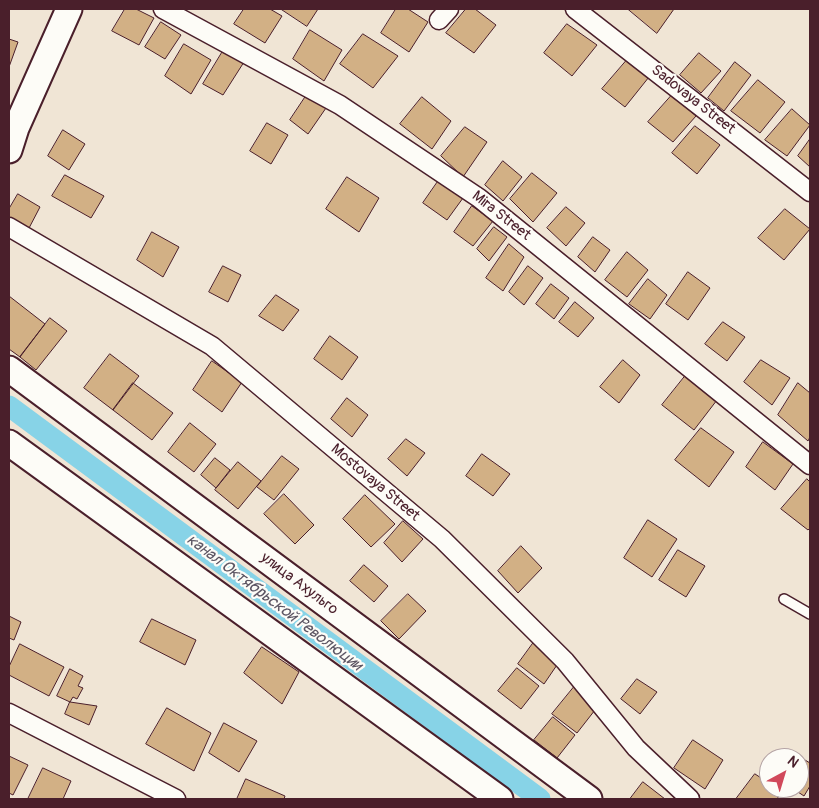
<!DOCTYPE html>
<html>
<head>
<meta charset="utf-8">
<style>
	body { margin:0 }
	#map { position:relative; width:819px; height:808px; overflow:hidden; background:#f0e5d5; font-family:Pangolin,sans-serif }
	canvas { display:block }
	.frame { position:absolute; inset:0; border:10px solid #4a1f2b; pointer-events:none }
	.north { position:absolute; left:759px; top:748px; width:50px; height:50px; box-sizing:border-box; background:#fdfcf7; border:1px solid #b5a4a5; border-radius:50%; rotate:39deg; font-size:14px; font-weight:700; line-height:20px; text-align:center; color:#4a1f2b }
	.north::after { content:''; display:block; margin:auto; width:18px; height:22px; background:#d1495b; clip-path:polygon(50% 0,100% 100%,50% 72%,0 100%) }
</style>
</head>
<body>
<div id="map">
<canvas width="819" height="808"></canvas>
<div class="frame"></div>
<div class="north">N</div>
</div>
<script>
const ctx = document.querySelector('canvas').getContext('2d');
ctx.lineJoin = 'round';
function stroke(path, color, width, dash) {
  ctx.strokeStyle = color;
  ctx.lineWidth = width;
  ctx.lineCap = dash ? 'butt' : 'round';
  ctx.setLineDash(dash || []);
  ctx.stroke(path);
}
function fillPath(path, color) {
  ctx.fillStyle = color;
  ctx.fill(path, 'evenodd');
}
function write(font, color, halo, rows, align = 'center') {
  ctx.font = font + ' Pangolin,sans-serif';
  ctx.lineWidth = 4.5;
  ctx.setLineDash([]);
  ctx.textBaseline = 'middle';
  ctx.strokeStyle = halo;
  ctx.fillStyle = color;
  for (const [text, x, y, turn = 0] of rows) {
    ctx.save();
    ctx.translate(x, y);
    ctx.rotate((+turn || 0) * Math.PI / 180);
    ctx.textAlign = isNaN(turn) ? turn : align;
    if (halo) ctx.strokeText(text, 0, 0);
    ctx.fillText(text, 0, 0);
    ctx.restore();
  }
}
stroke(new Path2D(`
	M9,406L540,799`), '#87d3e7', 21);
const building = new Path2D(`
	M125,9H136L154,18L139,45L112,31Z
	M244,9H270L282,16L265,43L234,24Z
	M281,9H318L307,26Z
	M396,9H408L428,22L409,52L381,33Z
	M466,9H475L496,25L474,53L446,33Z
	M628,9H674L657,33Z
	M161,22L181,35L165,59L145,47Z
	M567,24L597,45L572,76L544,53Z
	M310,30L342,50L324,81L293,59Z
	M363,34L398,56L373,88L340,64Z
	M9,39L18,42L9,67Z
	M184,44L211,60L191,94L165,76Z
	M223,51L244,62L223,95L203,84Z
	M699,53L721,71L701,93L680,75Z
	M627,60L649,77L625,107L602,89Z
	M735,62L751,75L724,111L708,98Z
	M758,80L785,102L760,133L731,111Z
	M672,95L696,116L673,142L648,122Z
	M306,96L326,108L308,134L290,120Z
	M422,97L451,121L432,149L400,124Z
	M792,109L810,125L787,156L765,140Z
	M267,123L288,135L271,164L250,151Z
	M695,126L720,145L697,174L672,153Z
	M465,127L487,142L463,177L441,156Z
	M63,130L85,144L69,170L48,156Z
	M810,139V167L798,156Z
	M503,161L522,177L503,201L485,185Z
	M532,173L557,193L533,222L510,199Z
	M65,175L104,196L91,218L52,196Z
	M347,177L379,198L359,232L326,209Z
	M439,180L463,198L447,220L423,203Z
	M18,194L40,207L28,230L9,218V209Z
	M472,206L493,221L473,246L454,232Z
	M566,207L585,223L566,246L547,228Z
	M785,209L810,229L784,260L758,238Z
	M494,227L507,237L489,261L477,249Z
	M152,232L179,247L163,277L137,260Z
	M593,237L610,250L595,272L578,257Z
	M509,244L524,257L503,291L486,278Z
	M627,252L648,270L627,297L605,280Z
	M223,266L241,275L228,302L209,292Z
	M528,266L543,278L524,305L509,292Z
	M688,272L710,288L688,320L666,304Z
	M648,279L667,295L650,319L629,304Z
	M551,284L569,298L554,319L536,304Z
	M276,295L299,310L283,331L259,316Z
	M9,296L45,324L20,357L9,349Z
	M575,302L594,318L578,337L559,322Z
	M50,318L67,331L36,370L20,357Z
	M723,322L745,337L727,361L705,344Z
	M330,336L358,357L342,380L314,359Z
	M110,354L139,376L113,410L84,388Z
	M623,360L640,375L619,403L600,387Z
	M761,360L790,378L772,405L744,382Z
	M212,361L242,382L222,412L193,390Z
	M686,375L717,400L694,430L662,405Z
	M133,383L173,413L152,440L113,410Z
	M798,383L810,393V437L808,441L778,415Z
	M347,398L368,415L352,437L331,419Z
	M190,423L216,444L194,472L168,452Z
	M701,428L734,452L709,487L675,460Z
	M406,439L425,453L407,476L388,459Z
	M763,442L793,464L775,490L746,467Z
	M482,454L510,474L493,496L466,476Z
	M282,456L299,469L274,500L257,487Z
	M215,458L230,470L216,488L201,475Z
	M238,462L261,481L238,509L215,490Z
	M807,479L810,482V528L808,530L781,509Z
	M284,494L314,525L295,544L264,514Z
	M365,495L395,524L371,547L343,519Z
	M648,520L677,539L652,577L624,558Z
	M403,521L423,539L402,562L384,543Z
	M521,546L542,568L518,593L498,571Z
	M678,550L705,566L686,597L659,580Z
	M364,565L388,586L374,602L350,581Z
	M408,594L426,611L399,639L381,621Z
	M9,616L21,622L14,640L9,638Z
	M152,619L196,640L185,665L140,642Z
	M534,642L559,662L544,684L518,664Z
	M20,644L64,667L49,696L9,675V667Z
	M262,647L299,672L282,704L244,673Z
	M517,668L539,686L521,709L498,691Z
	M70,669L83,676L78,686L83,688L77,699L73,697L70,702L57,696Z
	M637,679L657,692L640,714L621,699Z
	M574,687L595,710L577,733L552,714Z
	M70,702L97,706L89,725L65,714Z
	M167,708L211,733L194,771L146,744Z
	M553,717L575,735L557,758L534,740Z
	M224,723L257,741L239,772L209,753Z
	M693,740L723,760L705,789L674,768Z
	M788,750L810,763V786L804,796L792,788H799V758H783Z
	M9,756L28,765L13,795L9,793Z
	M43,768L71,781L63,799H28Z
	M755,774L769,783V788H777L782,791L777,799H736Z
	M246,779L285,796L284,799H237Z
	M643,782L665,799H630Z`);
fillPath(building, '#d2b085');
stroke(building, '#4a1f2b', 1);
const service = new Path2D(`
	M784,599L810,614`);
const minor = new Path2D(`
	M163,9L340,105L479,198L810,465
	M575,9L810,192
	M439,20L449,9
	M9,227L212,346L442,539L565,661L636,748L690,799
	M9,713L176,799`);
const secondary = new Path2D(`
	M9,150L16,128L69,9
	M9,369L589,799
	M9,443L500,799`);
stroke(service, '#4a1f2b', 12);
stroke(minor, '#4a1f2b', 21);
stroke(secondary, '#4a1f2b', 29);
stroke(service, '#fdfcf7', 9);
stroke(minor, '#fdfcf7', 18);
stroke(secondary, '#fdfcf7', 25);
write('15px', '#4a1f2b', '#fdfcf7', [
	["Sadovaya Street",693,100,38],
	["Mira Street",501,216,38],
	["Mostovaya Street",375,483,40],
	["улица Ахульго",299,584,37]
]);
write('italic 16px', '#5c5563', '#fdfcf7', [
	["канал Октябрьской Революции",274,603,37]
]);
</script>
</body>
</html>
